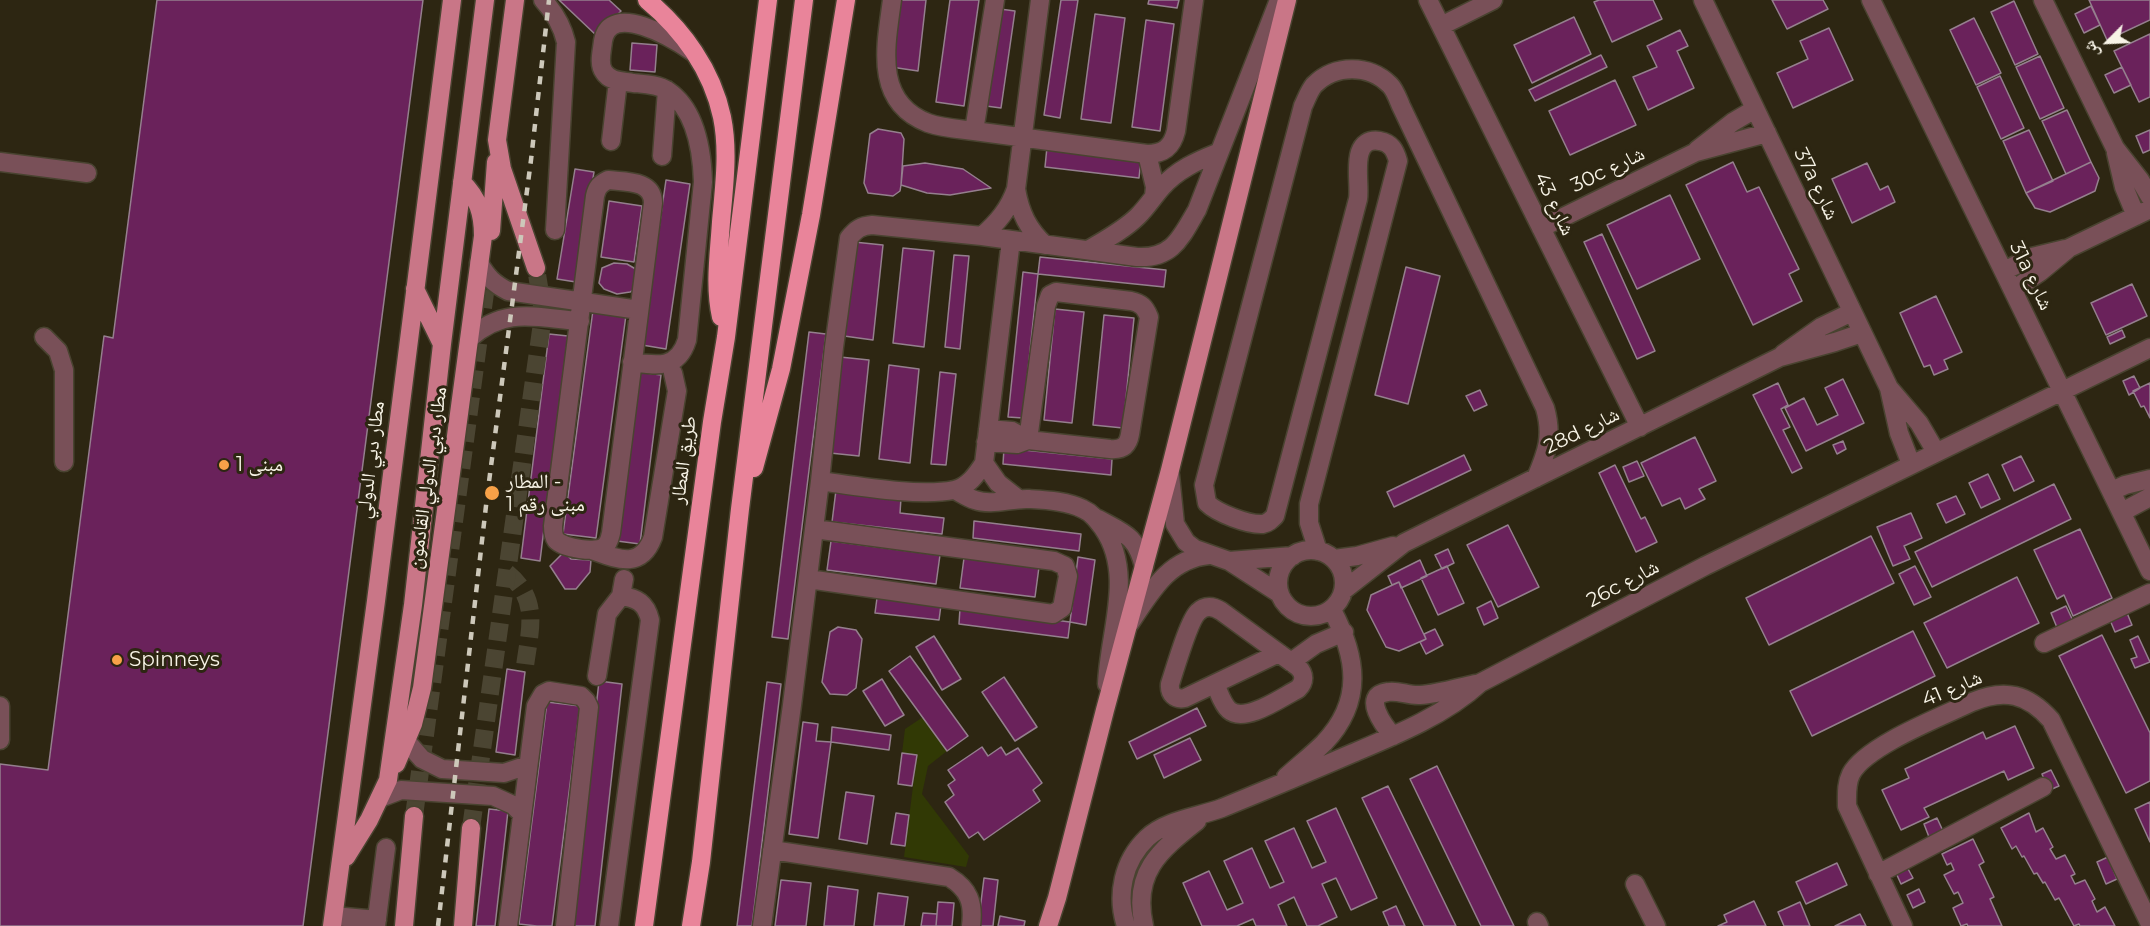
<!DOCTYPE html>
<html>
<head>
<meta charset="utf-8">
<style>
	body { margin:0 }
	#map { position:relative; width:2150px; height:926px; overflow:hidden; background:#2d2612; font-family:Montserrat,"Noto Naskh Arabic",sans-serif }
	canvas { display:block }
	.north { position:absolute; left:2078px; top:12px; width:60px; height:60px; -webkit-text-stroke:4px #2d2612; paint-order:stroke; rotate:246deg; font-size:16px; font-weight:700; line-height:24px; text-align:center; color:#f8f4e7 }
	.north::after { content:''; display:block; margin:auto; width:21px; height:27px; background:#f8f4e7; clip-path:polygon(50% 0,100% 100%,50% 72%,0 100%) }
</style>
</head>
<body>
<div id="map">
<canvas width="2150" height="926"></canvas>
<div class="north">ش</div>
</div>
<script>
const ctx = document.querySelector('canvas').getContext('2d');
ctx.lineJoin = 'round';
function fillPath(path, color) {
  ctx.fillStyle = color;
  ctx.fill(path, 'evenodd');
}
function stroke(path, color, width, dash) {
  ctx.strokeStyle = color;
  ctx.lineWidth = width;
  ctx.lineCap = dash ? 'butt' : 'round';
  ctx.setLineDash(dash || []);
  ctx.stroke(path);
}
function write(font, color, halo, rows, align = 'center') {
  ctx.font = font + ' Montserrat,"Noto Naskh Arabic",sans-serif';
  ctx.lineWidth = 6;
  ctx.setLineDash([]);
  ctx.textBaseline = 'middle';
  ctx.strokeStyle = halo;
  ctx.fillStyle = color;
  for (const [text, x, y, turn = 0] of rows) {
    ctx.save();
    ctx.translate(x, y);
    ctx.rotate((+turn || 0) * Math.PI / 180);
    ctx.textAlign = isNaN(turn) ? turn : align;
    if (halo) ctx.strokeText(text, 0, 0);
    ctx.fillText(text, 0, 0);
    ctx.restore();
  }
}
fillPath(new Path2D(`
	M923,717L947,751L928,766L922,794L969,856L966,867L904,857L917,755L902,753L905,729Z`), '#313905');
const building = new Path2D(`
	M157,0H423L303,926H0V764L48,770L104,336L113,338Z
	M559,0H609L621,11L597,36Z
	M899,0H926L918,71L891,67Z
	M950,0H979L964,106L936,102Z
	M1061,0H1078L1060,118L1044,115Z
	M1149,0H1179L1177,8L1148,4Z
	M1599,0H1653L1662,19L1612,42L1594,2Z
	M1772,0H1823L1828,9L1787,29Z
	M2089,0H2150V20L2107,40Z
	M2014,1L2038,54L2015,65L1991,12Z
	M2091,6L2100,25L2084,33L2075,14Z
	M1000,9L1015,11L1001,108L986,106Z
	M1095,14L1125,18L1111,123L1081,119Z
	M1574,17L1591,54L1532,83L1514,45Z
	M1974,18L2001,73L1976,85L1950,30Z
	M1146,20L1174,24L1160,131L1132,127Z
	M1829,28L1853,80L1793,108L1777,73L1808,59L1800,41Z
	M1680,30L1688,46L1677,51L1694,88L1648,110L1633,77L1657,67L1647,46Z
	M2150,34V97L2139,102L2114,51Z
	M632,43L657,45L655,72L630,70Z
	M1601,55L1607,67L1535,101L1529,90Z
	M2040,56L2064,108L2040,119L2016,67Z
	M2122,67L2131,85L2114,93L2105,75Z
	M2000,76L2024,128L2001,139L1977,87Z
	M1615,80L1636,125L1570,155L1549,111Z
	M2067,110L2091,162L2066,174L2042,121Z
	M878,129L901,133L904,139L901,185L900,191L893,196L868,193L864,183L870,134Z
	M2029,130L2053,181L2026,193L2003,141Z
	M2150,130V150L2143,153L2136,136Z
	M1047,147L1141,159L1139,178L1045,167Z
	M1733,162L1747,192L1759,187L1799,269L1789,274L1802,301L1753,325L1686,185Z
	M2091,162L2099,178L2095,191L2050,212L2035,208L2026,193Z
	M925,163L963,169L991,188L950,195L927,193L901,185L903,166Z
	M1867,163L1880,190L1888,186L1895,202L1852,223L1832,179Z
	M575,169L594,172L576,282L557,279Z
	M666,180L690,184L666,349L642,345Z
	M1670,195L1700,259L1637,289L1607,225Z
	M609,201L642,206L634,262L601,257Z
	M1602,234L1655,351L1637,359L1584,242Z
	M854,242L883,245L873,340L844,336Z
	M903,248L934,251L924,347L893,343Z
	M954,255L969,256L960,349L945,347Z
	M1040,257L1166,270L1164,287L1038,274Z
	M614,263L627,264L639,271L636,289L630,292L617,294L604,289L599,283L602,268Z
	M1406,267L1440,276L1408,404L1375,395Z
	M1023,272L1038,274L1023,418L1008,417Z
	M2132,284L2147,316L2106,335L2091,303Z
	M1936,296L1962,352L1944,360L1948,369L1934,375L1930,365L1924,367L1900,313Z
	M1055,309L1084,312L1072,423L1044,420Z
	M593,310L626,315L596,538L563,534Z
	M1104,315L1134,318L1123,428L1093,425Z
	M2122,330L2125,337L2110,344L2107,337Z
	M809,332L826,334L788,639L772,637Z
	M549,334L568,336L540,561L521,558Z
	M840,357L869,360L859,456L830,453Z
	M889,365L919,369L910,463L879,459Z
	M639,372L661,375L640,544L617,541Z
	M940,372L956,374L946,465L931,464Z
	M2134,376L2140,388L2129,395L2123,381Z
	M1843,379L1864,423L1806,451L1785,408L1804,398L1817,425L1838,415L1825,388Z
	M1778,383L1788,405L1781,409L1790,427L1783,430L1802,468L1792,473L1753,395Z
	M2150,383V418L2144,406L2141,407L2133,391Z
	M1480,390L1487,405L1474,411L1466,396Z
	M1695,437L1716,481L1699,489L1705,499L1685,509L1680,498L1662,506L1641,463Z
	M1843,441L1846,449L1837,454L1833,445Z
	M1004,448L1112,459L1111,475L1003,464Z
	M1464,455L1471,470L1394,507L1387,492Z
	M2021,456L2034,481L2014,491L2002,465Z
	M1637,461L1644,476L1629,482L1623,467Z
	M1615,465L1641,519L1645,517L1657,542L1636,552L1599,473Z
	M1988,474L2000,499L1981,508L1969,483Z
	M2054,484L2071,519L1932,587L1915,552Z
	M836,490L901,498L900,513L944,518L942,534L832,522Z
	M1956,496L1965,514L1946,523L1937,504Z
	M1911,513L1922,538L1904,546L1910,559L1893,566L1877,527Z
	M974,521L1081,534L1079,551L973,538Z
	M1508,525L1539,587L1498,607L1467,545Z
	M2080,529L2112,598L2073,616L2064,595L2057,599L2034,550Z
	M1871,536L1894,583L1769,645L1746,598Z
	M831,541L940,555L936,584L827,570Z
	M1448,549L1454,563L1442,569L1435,555Z
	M564,552L571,559L591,560L590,572L576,589H565L550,566Z
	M1078,557L1095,560L1086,625L1070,622Z
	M964,558L1039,567L1035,597L960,588Z
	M1420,560L1427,576L1401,588L1399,582L1392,585L1388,576Z
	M1447,566L1464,603L1438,615L1421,578Z
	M1915,566L1931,597L1914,605L1899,574Z
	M2017,577L2039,623L1947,668L1924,623Z
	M1399,582L1426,639L1399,651L1386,647L1367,610L1371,595Z
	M877,598L941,605L939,620L875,613Z
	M1491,601L1498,618L1484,625L1477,608Z
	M2066,606L2074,623L2058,630L2051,613Z
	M960,608L1070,622L1068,638L959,624Z
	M2127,613L2132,625L2115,632L2110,620Z
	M838,627L856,630L862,639L856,688L847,695L830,694L822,682L830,632Z
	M1435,629L1443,645L1426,654L1420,642L1426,639L1424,634Z
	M1913,631L1935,676L1812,736L1790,691Z
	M2102,635L2150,733V781L2126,793L2059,656Z
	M934,636L961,679L942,690L916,647Z
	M2138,636L2150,662L2135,668L2131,659L2137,657L2130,640Z
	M910,656L968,736L947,751L889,671Z
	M507,669L525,672L515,755L496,752Z
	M1004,677L1037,727L1015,741L982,692Z
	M882,679L904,715L885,726L863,691Z
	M599,681L622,684L595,926H572Z
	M767,682L781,684L752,926H737Z
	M547,702L580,706L552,926H537L519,924Z
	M1197,708L1206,726L1137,759L1129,742Z
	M803,722L818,724L816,741L831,742L818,838L789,834Z
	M2015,726L2034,768L2008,780L2004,771L1924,808L1929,817L1901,830L1882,790L1909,778L1905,769L1983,732L1986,739Z
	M832,727L891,735L889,750L831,742Z
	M1190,738L1201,760L1164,778L1154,755Z
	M982,747L988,756L1001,747L1006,755L1018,748L1042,783L1033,790L1040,801L984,840L978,832L969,838L945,802L954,795L948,785L955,780L948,770Z
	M902,753L917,755L912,786L898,784Z
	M1437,766L1514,926H1481L1410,779Z
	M2051,770L2059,786L2052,789L2049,780L2045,782L2042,774Z
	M1388,786L1456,926H1424L1362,798Z
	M846,792L874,796L867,844L839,839Z
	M2150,802V842L2135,809Z
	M1336,808L1377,898L1351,910L1336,878L1322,884L1337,917L1318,926H1307L1294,897L1278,905L1287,926H1256L1253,919L1237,926H1202L1183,883L1209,871L1227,910L1243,903L1224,861L1252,848L1270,888L1284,882L1265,841L1294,828L1312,868L1326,862L1307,821Z
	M489,809L508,811L495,926H476Z
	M896,813L909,815L905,846L891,844Z
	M2029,813L2036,832L2043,828L2053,847L2050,849L2056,859L2065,855L2075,874L2071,876L2075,884L2085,880L2095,899L2092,901L2097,912L2105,907L2115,926H2080L2079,924L2074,926L2059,898L2055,900L2045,882L2043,883L2037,873L2034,874L2024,856L2022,857L2016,846L2012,849L2001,828Z
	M1937,818L1943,831L1929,837L1924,824Z
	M1973,839L1984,862L1979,865L1994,897L1990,899L2002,926H1968L1967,924L1961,926L1953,908L1963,903L1958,892L1954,894L1944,875L1954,870L1951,863L1947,865L1942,854Z
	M2108,857L2117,879L2106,884L2097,862Z
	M1837,863L1847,885L1806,904L1796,882Z
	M1907,867L1913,878L1901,884L1896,873Z
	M984,878L998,880L993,926H978Z
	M781,880L811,883L806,926H775Z
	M828,886L858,890L854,926H824Z
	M1919,889L1925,902L1913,908L1907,895Z
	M878,893L908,897L904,926H874Z
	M1754,901L1766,926H1718L1727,922L1724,915Z
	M938,902L954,903L952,926H936Z
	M1800,902L1810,926H1784L1778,912Z
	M1396,906L1405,926H1389L1383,912Z
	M923,913L937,914L936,926H921Z
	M1860,914L1866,926H1835Z
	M1000,916L1025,921L1024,926H998Z`);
fillPath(building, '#6a225b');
stroke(building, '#957f8e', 1.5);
stroke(new Path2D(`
	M507,573C540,600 530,628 525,666`), '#4b4532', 18, [18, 9]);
stroke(new Path2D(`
	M414,816L488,271
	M471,828L542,323V305L536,268`), '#4b4532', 18, [18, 9]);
const minor = new Path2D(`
	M543,0C555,13 562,25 566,42L555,230
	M892,0C886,45 873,102 928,123C942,128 959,129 974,131L995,0
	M1428,0L1640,427
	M1703,0L1889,388L1899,433L1911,464
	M1871,0L2150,571
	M2043,0L2115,148L2140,180L2150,197
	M1441,26L1493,0
	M974,131L1147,154C1164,154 1172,147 1176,131L1194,0
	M611,141L618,81
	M1697,150L1733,122L1755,109
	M2116,153L2124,187L2136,216
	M1147,154L1155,187L1154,196
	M662,156L667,90
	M0,162L87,173
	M608,180C626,182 653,180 653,203L611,533C610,537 609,543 605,546C597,554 563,548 556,540C553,536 553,531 553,526L595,196C597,187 600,184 608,180Z
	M1016,189C1020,213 1028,229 1045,245
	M1541,228L1696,152L1767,133
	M982,236C998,222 1009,209 1016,189L1040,0
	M1088,250C1105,240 1124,230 1138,216C1147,207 1154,196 1162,187C1177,170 1197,161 1217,153
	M479,263C487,277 494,284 508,291L639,310
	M2004,271L2032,257L2065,249
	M2013,290L2040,272L2069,248L2150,209
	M1056,292L1131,301C1141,303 1145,307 1149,317L1130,434C1128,446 1122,450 1110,449L1028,440L1046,306L1050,295Z
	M44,337L58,351L64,370V462
	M470,338C505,306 537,318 580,321
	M1783,354L1821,327L1852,312
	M632,362C658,366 678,369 687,340L703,182C702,151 696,110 668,91C658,84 644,84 633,83C623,81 610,82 604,72C598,64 602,51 603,41C610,0 674,39 693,52
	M1890,389L1919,423L1936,452
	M988,429L1012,431L1028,440
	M986,442L1017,444L1028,440
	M984,463L998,483L1017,498
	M1170,475L1175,524L1186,542L1195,549L1229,561L1280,594
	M820,481C857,486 919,497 954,490C968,487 977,474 984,463L1011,240
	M955,490C961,493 968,498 975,500C992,506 1011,498 1029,499C1046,500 1068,501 1083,509C1092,513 1097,520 1103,528C1135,574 1109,632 1107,684
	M2112,491L2125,485L2150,479
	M2122,512L2150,497
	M1098,519C1124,533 1137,536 1144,567
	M1278 583a33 33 0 1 1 66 0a33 33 0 1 1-66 0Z
	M592,550C617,559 641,570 653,537L677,391L673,373
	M1318,551L1309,523V504L1398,161C1395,150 1391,143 1380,141C1348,136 1361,182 1358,199L1275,516C1271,520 1268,523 1263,524C1248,525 1217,513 1207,503L1204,485L1303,106C1306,100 1309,91 1314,85C1335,64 1369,64 1390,85C1395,90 1398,99 1401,106L1545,408C1553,436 1547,452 1536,478
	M1334,559L1357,556L1393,546
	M1229,561L1293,556
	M808,579L1053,614L1062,608L1068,576L1065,566L1054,561L814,529
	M1344,590L1404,543L1780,357L1835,342L1862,333
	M1130,623C1151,592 1168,559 1209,555
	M2044,643L2150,593
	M1291,662L1316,644L1344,632
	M597,676L607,614L621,596L624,579
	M1215,684C1219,692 1222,704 1229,710C1245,724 1282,697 1298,689C1305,682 1305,674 1298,667L1221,611C1213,606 1205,605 1198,612C1189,620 1175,669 1170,684C1169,694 1175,700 1185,698L1279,653
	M0,706V740
	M1393,736C1385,727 1360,695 1388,692C1398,690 1409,696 1420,695C1438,694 1457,688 1475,684
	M407,742L422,759L442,769L504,773L528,765
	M1286,777C1298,766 1312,755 1324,743C1364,701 1357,657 1332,610
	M380,798L401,790L493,796L513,805L522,814
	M772,850L949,877C969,889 974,903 971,926
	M1878,874L2043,787
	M1635,884L1656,926
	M334,916L377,920
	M1537,922L1539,926
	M376,926L386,848
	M508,926L536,706L543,694L549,691L581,696L586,701L589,707L565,926
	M609,926L650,620C646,603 637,598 621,596
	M762,926L792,705L820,481L834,347L849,238C856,229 861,226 872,225L982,236L1137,257C1173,259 1181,237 1197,210L1279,0
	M1126,926C1116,895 1123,861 1147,838C1166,820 1198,817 1222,808C1266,790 1309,772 1353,753C1396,735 1445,715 1480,683L1705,566L2150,348
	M1144,926C1132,873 1159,851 1197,821
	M1903,926L1847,806C1847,795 1846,784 1851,774C1865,746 1943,716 1972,702C2005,688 2028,694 2051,720L2150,924`);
const major = new Path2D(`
	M515,0L497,140L502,169L536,268
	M491,231L496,162
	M415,289L442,344
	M396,764L413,724L422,688L483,236C483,213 478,198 462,182
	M346,857L369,820L388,780L413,605L442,344L485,0
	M332,926L376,601L452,0
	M404,926L414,816
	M463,926L471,828
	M1048,926L1057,898L1105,710L1170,470L1287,0`);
const highway = new Path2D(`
	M647,0C683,30 712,70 722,117C729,151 724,187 721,222C719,254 714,286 721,317
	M754,468L781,369L811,215L846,0
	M644,926L712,422L726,337L768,0
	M691,926L701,862L740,509L804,0`);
stroke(minor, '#494330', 21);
stroke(major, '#494330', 21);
stroke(highway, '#494330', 21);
stroke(minor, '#795058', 18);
stroke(major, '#c97687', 18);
stroke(highway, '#e9849a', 18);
stroke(new Path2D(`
	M438,926L487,497L531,160L549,0`), '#cdc8ba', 4.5, [8, 8]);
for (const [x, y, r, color] of [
	[224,465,6,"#f7a148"],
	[492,493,8,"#f7a148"],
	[117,660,6,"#f7a148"]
]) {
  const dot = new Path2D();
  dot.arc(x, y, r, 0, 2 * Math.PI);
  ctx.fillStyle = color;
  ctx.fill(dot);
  stroke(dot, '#2d2612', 2);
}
write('20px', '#f8f4e7', '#2d2612', [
	["30c شارع",1608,170,-26],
	["37a شارع",1816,184,64],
	["شارع 43",1554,204,64],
	["31a شارع",2031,276,64],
	["28d شارع",1582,431,-26],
	["مطار دبي الدولي",371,460,-83],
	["طريق المطار",684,460,-82],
	["مطار دبي الدولي القادمون",428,478,-82],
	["26c شارع",1623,584,-28],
	["شارع 41",1952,689,-23]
]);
write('20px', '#f8f4e7', '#2d2612', [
	["مبنى 1",236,465],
	["المطار -",506,482],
	["مبنى رقم 1",506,505],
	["Spinneys",129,660]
], 'left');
</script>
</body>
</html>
